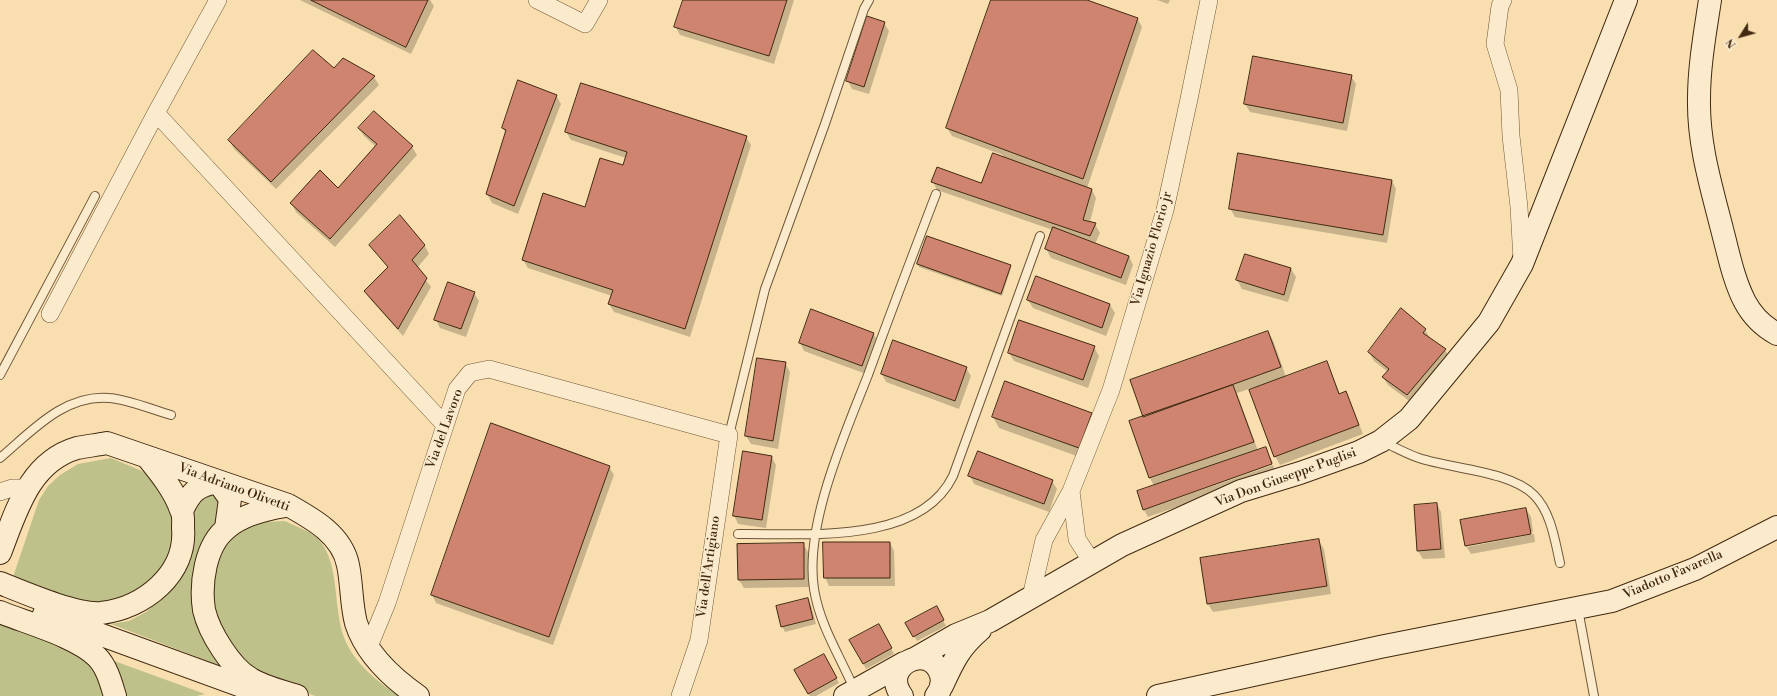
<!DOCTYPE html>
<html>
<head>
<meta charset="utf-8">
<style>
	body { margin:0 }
	#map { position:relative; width:1777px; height:696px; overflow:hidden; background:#f9dfb0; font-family:"Libre Bodoni",serif }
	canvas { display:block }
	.north { position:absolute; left:1721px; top:16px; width:40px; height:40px; -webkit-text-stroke:3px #fbeacc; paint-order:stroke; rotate:233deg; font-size:11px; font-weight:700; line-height:16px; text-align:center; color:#412911 }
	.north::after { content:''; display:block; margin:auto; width:14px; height:18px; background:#412911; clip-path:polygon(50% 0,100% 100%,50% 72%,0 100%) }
</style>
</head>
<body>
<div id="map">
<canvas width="1777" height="696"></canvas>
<div class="north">N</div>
</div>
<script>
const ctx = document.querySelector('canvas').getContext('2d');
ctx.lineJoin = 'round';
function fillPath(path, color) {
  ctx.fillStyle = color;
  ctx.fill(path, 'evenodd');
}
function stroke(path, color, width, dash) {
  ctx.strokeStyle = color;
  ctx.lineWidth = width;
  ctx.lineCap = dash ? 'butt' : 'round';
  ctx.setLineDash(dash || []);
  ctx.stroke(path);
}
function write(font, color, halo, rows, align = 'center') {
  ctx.font = font + ' "Libre Bodoni",serif';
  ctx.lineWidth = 3;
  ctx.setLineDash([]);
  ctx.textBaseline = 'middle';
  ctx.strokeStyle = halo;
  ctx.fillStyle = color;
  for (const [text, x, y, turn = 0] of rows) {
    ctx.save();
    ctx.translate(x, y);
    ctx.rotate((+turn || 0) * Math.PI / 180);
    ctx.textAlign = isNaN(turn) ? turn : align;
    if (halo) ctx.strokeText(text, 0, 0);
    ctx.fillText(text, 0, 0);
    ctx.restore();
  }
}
fillPath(new Path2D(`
	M111,458L142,471L159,485L173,519L172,552L156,580L119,602L85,605L12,580L39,500L48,486L60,475L78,464Z
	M205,494L212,495L220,501L221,519L200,553L226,668L111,624L129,621L146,612L162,599L176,582L190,506Z
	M285,521C295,526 308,530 317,538C341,561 332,608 345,640C356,665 377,681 399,696H315L246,667L215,625L210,576L219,553L233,536L247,527L265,522Z
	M0,622L64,641L99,673L106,696H0Z
	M106,658L205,694L197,696H124Z`), '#bfc18a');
fillPath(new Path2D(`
	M300,0H430L434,6L411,54Z
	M684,0H794L774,64L680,35L675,26Z
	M993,0H1084L1137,18L1142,27L1087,188L1092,190L1096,198L1090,222L1095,224L1100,233L1095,244L1129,256L1133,265L1126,285L1051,258L1046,249L1053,230L937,190L933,182L982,185L1003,155L952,136L947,128Z
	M1157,0H1170L1168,4Z
	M884,23L889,31L869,94L852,89L848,81Z
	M344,59L374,77L379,85L276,189L234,149L229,140L334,70Z
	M1351,76L1356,84L1347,131L1250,112L1245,104Z
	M556,95L561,104L518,214L492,203L487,194L506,134L503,128Z
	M374,112L412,147L417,155L335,247L296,212L292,204L338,189L376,147L364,136L359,128Z
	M566,132L746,137L751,145L690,337L614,312L609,304L612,296L528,268L523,260L585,208L624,166L626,158L571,140Z
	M1392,181L1396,189L1387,243L1235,217L1230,208Z
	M400,216L425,246L429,254L417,268L431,287L403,336L370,299L365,291L388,268L371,245Z
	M928,237L1010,266L1011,268L1002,296L919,267L918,264Z
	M1291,269L1296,277L1288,302L1242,289L1237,280Z
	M1037,277L1110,305L1115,313L1106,336L1033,308L1028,300Z
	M474,293L479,301L466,337L440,328L436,320Z
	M1425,330L1430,338L1445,350L1450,358L1412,403L1388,385L1383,377L1388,372L1374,361L1369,352Z
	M1268,332L1273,340L1286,377L1327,362L1340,394L1346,392L1350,401L1363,434L1280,465L1275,456L1255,387L1237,393L1258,451L1266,449L1273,463L1144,508L1154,486L1150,478L1130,421L1144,417Z
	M873,333L878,342L866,374L804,351L800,343Z
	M1094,347L1099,356L1088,388L1014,361L1009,353Z
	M785,363L790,372L778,449L751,444L746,436Z
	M966,368L971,376L959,409L886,382L882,374Z
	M1091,413L1097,425L1085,459L999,428L993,417Z
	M771,456L776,465L766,528L738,524L734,515Z
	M1273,465L1276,472L1148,517L1144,510Z
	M609,467L614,475L553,645L436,603L432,595Z
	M970,476L1052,481L1057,489L1049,512L974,484Z
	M1437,504L1441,512L1445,558L1423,559L1418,551Z
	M1526,509L1531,517L1533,532L1467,545V547L1534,534L1535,542L1471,554L1466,546L1461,520Z
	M1319,541L1324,549L1331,594L1213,612L1208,604L1201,559Z
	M890,543L894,551L895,586H829L825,577Z
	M803,544L808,552L809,587L744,588L739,580Z
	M808,599L811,605L816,624L785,632L782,626Z
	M936,607L946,626L917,641L907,623Z
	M878,625L894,654L866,669L851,640Z
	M823,655L839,683L816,696H810L796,670Z`), '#0003');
const building = new Path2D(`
	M311,0H428L406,47Z
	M683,0H787L769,56L674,27Z
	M991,0H1087L1138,18L1083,179L946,128Z
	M867,16L885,22L864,87L846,81Z
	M313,50L334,68L343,58L375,76L271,182L228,140Z
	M1253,56L1352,75L1343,123L1244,104Z
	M518,80L557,95L514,206L486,194L506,130L502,128Z
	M581,83L747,136L685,329L608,304L613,290L522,260L543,193L585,207L600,158L623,165L627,152L565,132Z
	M374,111L413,146L330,239L290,203L320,170L338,188L377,144L358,128Z
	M993,153L1092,189L1083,220L1096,223L1090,236L931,182L937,167L981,183Z
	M1238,153L1392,180L1383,235L1229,209Z
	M400,215L425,245L412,260L427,278L398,329L364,291L388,267L369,245Z
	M1053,227L1129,256L1121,278L1045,249Z
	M927,236L1011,265L1001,294L917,264Z
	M1245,254L1291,268L1284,295L1236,280Z
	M1036,276L1110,304L1102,328L1027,300Z
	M448,282L475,292L461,329L434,320Z
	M1401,308L1426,329L1423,333L1446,349L1407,395L1382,377L1389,369L1368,352Z
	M811,309L874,333L862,366L799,343Z
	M1019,320L1095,346L1083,380L1008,353Z
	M1268,331L1281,367L1143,417L1130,380Z
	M893,340L967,367L955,401L881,374Z
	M757,358L786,362L773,441L745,436Z
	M1327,361L1339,394L1346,391L1359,425L1274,457L1249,390Z
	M1005,381L1092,413L1079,448L992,417Z
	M1233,385L1254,442L1149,478L1129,421Z
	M491,423L610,466L549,637L431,595Z
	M1266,447L1272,464L1143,510L1137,491Z
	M743,451L772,456L762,520L733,516Z
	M978,451L1053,480L1044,504L968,476Z
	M1437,503L1441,549L1417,551L1414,505Z
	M1526,508L1531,534L1465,546L1460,520Z
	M1319,539L1327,586L1207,604L1200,558Z
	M823,542H890V578H824Z
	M804,543V579L738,580L737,544Z
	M808,598L813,619L781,627L776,606Z
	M937,606L944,620L913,637L905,623Z
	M879,624L892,648L863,664L849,640Z
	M824,654L837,678L808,694L794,670Z`);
fillPath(building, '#ce846e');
stroke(building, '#412911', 1);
const lane = new Path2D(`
	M0,375L95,196
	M729,435L765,289L825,124L864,9L869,0
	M1383,442C1395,447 1407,454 1419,458C1452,469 1510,471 1534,495C1551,512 1555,541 1560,563
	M0,458C31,432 64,394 109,398C127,399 153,410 171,415
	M738,534C804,533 919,546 953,476L1040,236
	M1578,609L1594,696
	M854,689C840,656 820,626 814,589C804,525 845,434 868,375C890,314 913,254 936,194`);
const street = new Path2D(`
	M537,0L585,24L599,0
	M1503,0L1500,6L1495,44L1509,90L1511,136L1519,207L1522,260
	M156,113L445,425
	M50,314L156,113L218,0
	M1071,491L1077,539L1092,562
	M0,492L12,488H27
	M1031,597L1044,540L1071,491L1111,390L1165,210L1189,99L1209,0
	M368,649L387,603L457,389L470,373L489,369L729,435L699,640L680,696`);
const secondary = new Path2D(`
	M1710,0C1705,33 1699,66 1699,99C1698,145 1712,189 1723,233C1729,256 1734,281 1745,302C1752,315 1764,327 1777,334
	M218,482L230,499L226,528
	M286,506C267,509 242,515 227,528C205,545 200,584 204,610C209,632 231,668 251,679C264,687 282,691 297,696
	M182,511C191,491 197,486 218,482
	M0,553C16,512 29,462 77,448C87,446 97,445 107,443L288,505C313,519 342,535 348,565C352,584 351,604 356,623C366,654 392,678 418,696
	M0,583C25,593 76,615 101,613C144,608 187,574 183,528C183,523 184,515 181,510C174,490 160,473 147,457
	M0,612C27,623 78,637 97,657C107,667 111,683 115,696
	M44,614L258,692
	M916,658L956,635L990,621L1122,545L1241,491L1300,473L1359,452L1381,441L1409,419L1489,322L1522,264L1626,0
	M942,686C953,662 959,648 980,630
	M845,696L904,663
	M902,696C879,666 930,640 941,675C943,683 941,690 936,696
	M1158,696L1380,647L1612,601L1695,569L1777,527`);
stroke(lane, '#6f5639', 10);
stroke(street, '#6f5639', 18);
stroke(secondary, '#412911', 24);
stroke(lane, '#fbeacc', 8);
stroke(street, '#fbeacc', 17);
stroke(secondary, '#fbeacc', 22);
write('13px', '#412911', '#fbeacc', [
	["Via Ignazio Florio jr",1152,249,-74],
	["Via del Lavoro",445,429,-70],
	["Via Don Giuseppe Puglisi",1286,478,-20],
	["Via Adriano Olivetti",234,488,20],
	["Via dell'Artigiano",709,567,-82],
	["Viadotto Favarella",1673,575,-23]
]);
</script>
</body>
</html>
